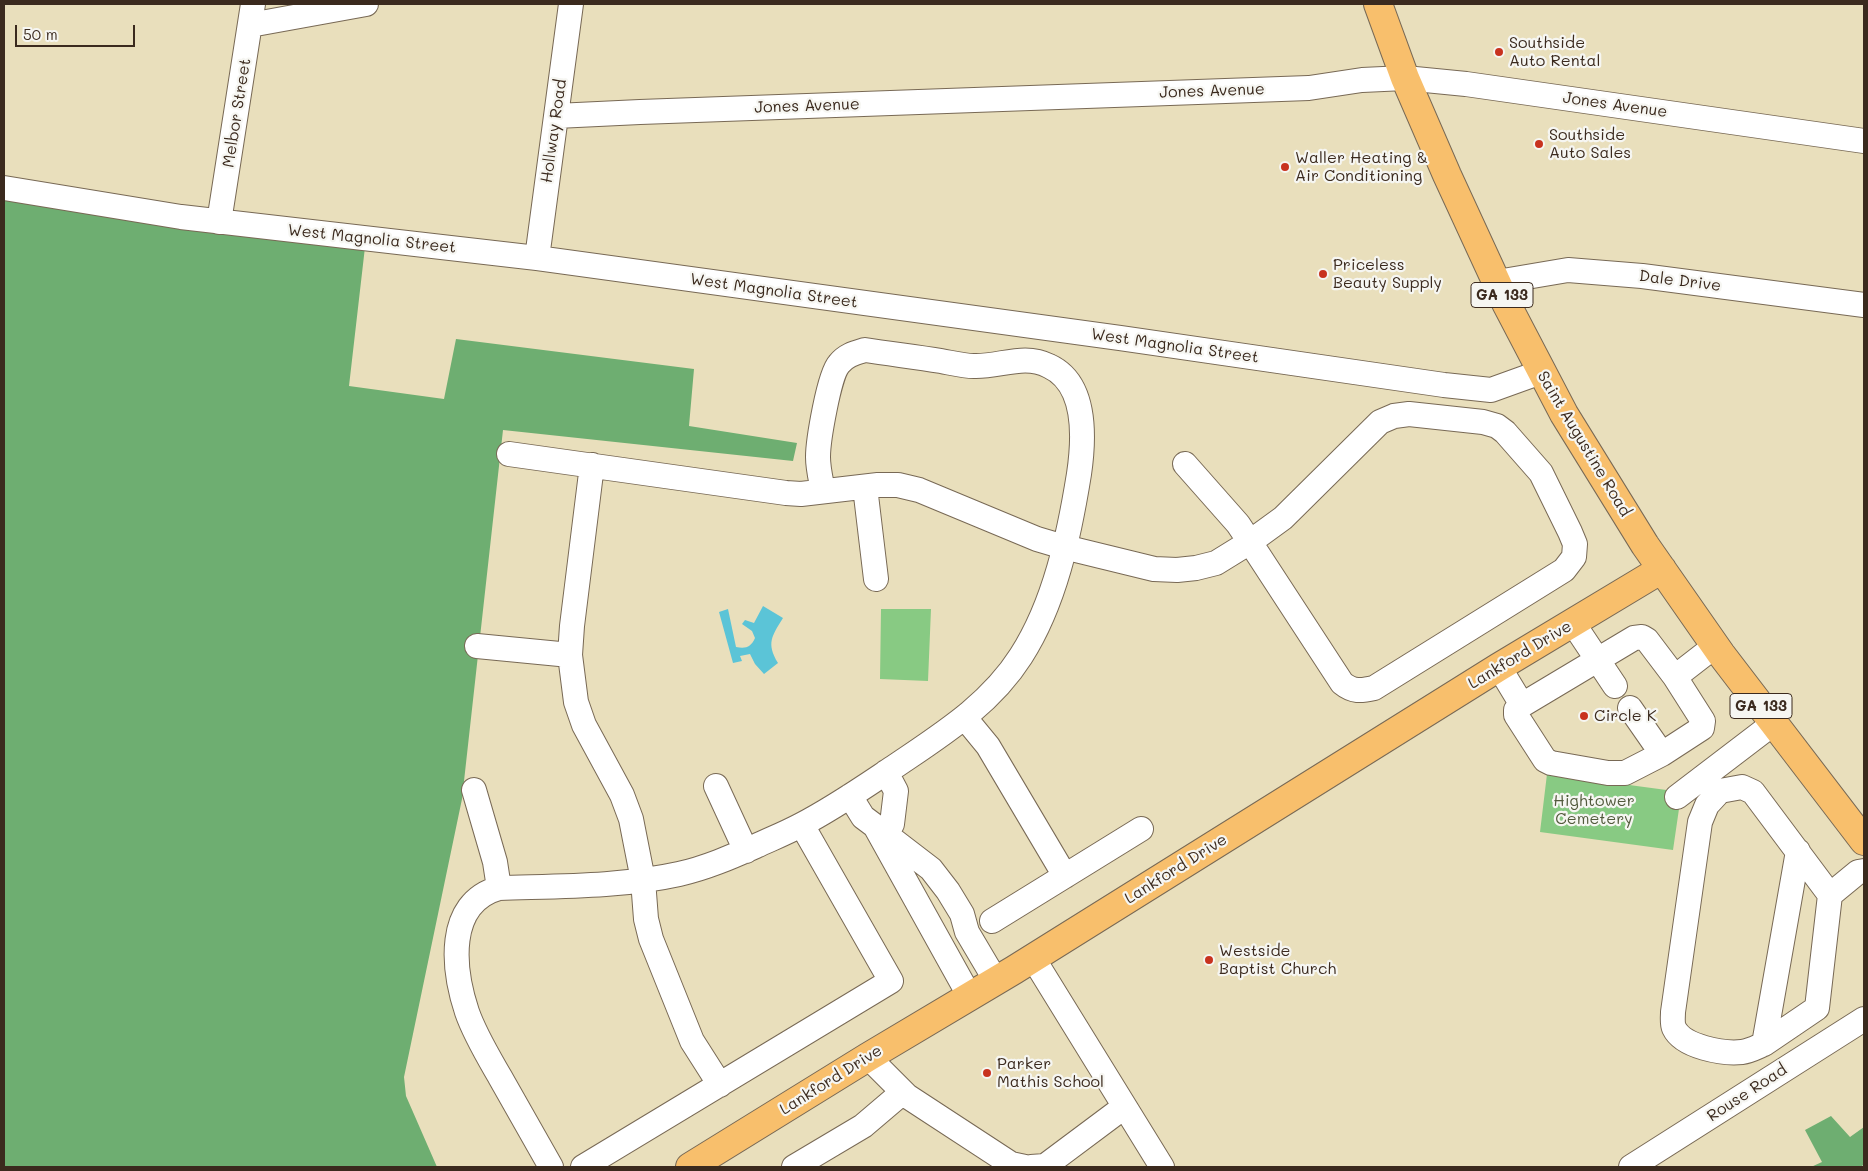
<!DOCTYPE html>
<html>
<head>
<meta charset="utf-8">
<style>
	body { margin:0 }
	#map { position:relative; width:1868px; height:1171px; overflow:hidden; background:#e9dfbc; font-family:Mali,sans-serif }
	canvas { display:block }
	.frame { position:absolute; inset:0; border:5px solid #3b2a1e; pointer-events:none }
	.scale { position:absolute; left:15px; top:25px; width:120px; height:22px; box-sizing:border-box; border:2px solid #3b2a1e; border-top:0; padding-left:6px; font-size:15px; line-height:18px; white-space:nowrap; color:#3b2a1e; -webkit-text-stroke:4px #f6f6f2; paint-order:stroke }
</style>
</head>
<body>
<div id="map">
<canvas width="1868" height="1171"></canvas>
<div class="frame"></div>
<div class="scale">50 m</div>
</div>
<script>
const ctx = document.querySelector('canvas').getContext('2d');
ctx.lineJoin = 'round';
function fillPath(path, color) {
  ctx.fillStyle = color;
  ctx.fill(path, 'evenodd');
}
function stroke(path, color, width, dash) {
  ctx.strokeStyle = color;
  ctx.lineWidth = width;
  ctx.lineCap = dash ? 'butt' : 'round';
  ctx.setLineDash(dash || []);
  ctx.stroke(path);
}
function write(font, color, halo, rows, align = 'center') {
  ctx.font = font + ' Mali,sans-serif';
  ctx.lineWidth = 4.5;
  ctx.setLineDash([]);
  ctx.textBaseline = 'middle';
  ctx.strokeStyle = halo;
  ctx.fillStyle = color;
  for (const [text, x, y, turn = 0] of rows) {
    ctx.save();
    ctx.translate(x, y);
    ctx.rotate((+turn || 0) * Math.PI / 180);
    ctx.textAlign = isNaN(turn) ? turn : align;
    if (halo) ctx.strokeText(text, 0, 0);
    ctx.fillText(text, 0, 0);
    ctx.restore();
  }
}
fillPath(new Path2D(`
	M881,609H931L928,681L880,679Z
	M1547,774L1674,791L1680,802L1673,850L1540,832Z`), '#88ca83');
fillPath(new Path2D(`
	M4,200L139,222L365,247L349,386L444,399L456,339L694,369L689,426L797,443L793,461L503,430L462,799L404,1077L406,1096L437,1167H4Z
	M1831,1116L1850,1137L1864,1127V1164L1861,1167H1811L1822,1162L1805,1130Z`), '#6eae71');
fillPath(new Path2D(`
	M763,606L783,618C772,636 766,643 778,663L764,674L755,664L750,654L740,656L742,661L733,663L719,612L728,609L736,647C746,649 751,647 755,638L752,631L742,624L745,620L754,623Z`), '#5bc4d7');
const minor = new Path2D(`
	M250,25L366,4
	M556,116L640,112L1309,88L1362,80L1405,78L1466,84L1864,141
	M4,188L181,217L537,258L1120,338L1444,385L1491,390L1541,372
	M219,222L253,4
	M537,258L571,4
	M1497,282L1568,270L1642,276L1864,305
	M509,454L786,493L801,494L878,485H898L919,490L1037,539L1064,547L1154,569L1177,570L1196,568L1216,563L1250,542L1283,518L1380,422L1394,416L1409,414L1483,422L1497,426L1505,432L1541,473L1570,532L1575,544L1574,557L1564,570L1374,688C1361,691 1353,692 1342,683L1250,542L1238,524L1185,464
	M592,465L572,626L570,655L576,702L584,725L622,795L631,819L643,880L646,919L651,939L692,1041L720,1085
	M865,487L876,579
	M1573,623L1615,686
	M477,646L570,655
	M1499,667L1522,705L1634,638L1642,637L1647,640L1675,677L1715,646
	M1522,705L1516,710V715L1545,760L1551,763L1608,773H1625L1662,754L1702,728L1703,721L1675,677
	M1630,708L1662,754
	M965,718L988,746L1065,876
	M886,772L896,791L892,824L886,835
	M716,786L746,851
	M474,790L495,862L499,888
	M850,796L863,817L875,826
	M1677,797L1774,723
	M1830,895L1858,872L1864,871
	M992,921L1141,829
	M1033,958L1162,1167
	M970,997L875,826L931,869L948,891L962,914L967,932L996,981
	M1764,1044L1817,1008L1830,895L1753,792L1742,787L1720,791L1707,805L1700,822L1673,1012C1673,1017 1672,1023 1674,1028C1683,1047 1723,1054 1742,1052C1750,1051 1757,1047 1764,1044L1798,851
	M868,1057L907,1096L1011,1164L1025,1167
	M551,1167C534,1137 517,1107 500,1077C488,1056 475,1035 467,1012C453,970 445,903 499,888C559,886 620,887 679,874C706,868 731,857 756,846C771,839 786,833 801,825C834,808 864,787 894,767C941,735 990,705 1021,656C1055,603 1069,536 1079,474C1084,440 1088,384 1049,366C1024,353 1000,367 974,366C963,366 952,363 941,361C916,357 891,354 865,350C855,353 846,355 839,364C829,375 818,441 818,457C818,469 821,480 823,491
	M583,1167L891,981L802,825
	M794,1167L863,1126L903,1092
	M1031,1167L1045,1166L1124,1107
	M1631,1167L1864,1019`);
const major = new Path2D(`
	M1378,4L1405,78L1447,175L1506,303L1564,414L1645,545L1721,654L1864,841
	M690,1167L868,1057L1014,970L1499,667L1662,569`);
stroke(minor, '#786955', 26);
stroke(major, '#786955', 30);
stroke(minor, '#fff', 24);
stroke(major, '#f8bf6c', 28);
for (const [x, y, r, color] of [
	[1499,52,5,"#c8321e"],
	[1539,144,5,"#c8321e"],
	[1285,167,5,"#c8321e"],
	[1323,274,5,"#c8321e"],
	[1584,716,5,"#c8321e"],
	[1209,960,5,"#c8321e"],
	[987,1073,5,"#c8321e"]
]) {
  const dot = new Path2D();
  dot.arc(x, y, r, 0, 2 * Math.PI);
  ctx.fillStyle = color;
  ctx.fill(dot);
  stroke(dot, '#f6f6f2', 2);
}
for (const [x, y, w] of [
	[1502,295,62],
	[1761,706,62]
]) {
  const box = new Path2D();
  box.roundRect(x - w / 2, y - 12.5, w, 25, 4);
  ctx.fillStyle = '#f6f6f2';
  ctx.fill(box);
  stroke(box, '#3b2a1e', 1);
}
write('bold 15px', '#3b2a1e', null, [
	["GA 133",1502,295],
	["GA 133",1761,706]
]);
write('16px', '#3b2a1e', '#f6f6f2', [
	["Southside",1509,43],
	["Auto Rental",1509,61],
	["Southside",1549,135],
	["Auto Sales",1549,153],
	["Waller Heating &",1295,158],
	["Air Conditioning",1295,176],
	["Priceless",1333,265],
	["Beauty Supply",1333,283],
	["Circle K",1594,716],
	["Westside",1219,951],
	["Baptist Church",1219,969],
	["Parker",997,1064],
	["Mathis School",997,1082]
], 'left');
write('16px', '#3b2a1e', '#f6f6f2', [
	["Jones Avenue",1212,91,-2],
	["Jones Avenue",1615,105,8],
	["Jones Avenue",807,106,-2],
	["Melbor Street",237,113,-81],
	["Hollway Road",554,131,-82],
	["West Magnolia Street",372,239,6],
	["Dale Drive",1680,281,7],
	["West Magnolia Street",774,291,8],
	["West Magnolia Street",1175,346,8],
	["Saint Augustine Road",1584,444,59],
	["Lankford Drive",1520,655,-31],
	["Lankford Drive",1176,869,-32],
	["Lankford Drive",831,1080,-32],
	["Rouse Road",1747,1093,-33]
]);
write('16px', '#525a3c', '#f6f6f2', [
	["Hightower",1594,801],
	["Cemetery",1594,819]
]);
</script>
</body>
</html>
